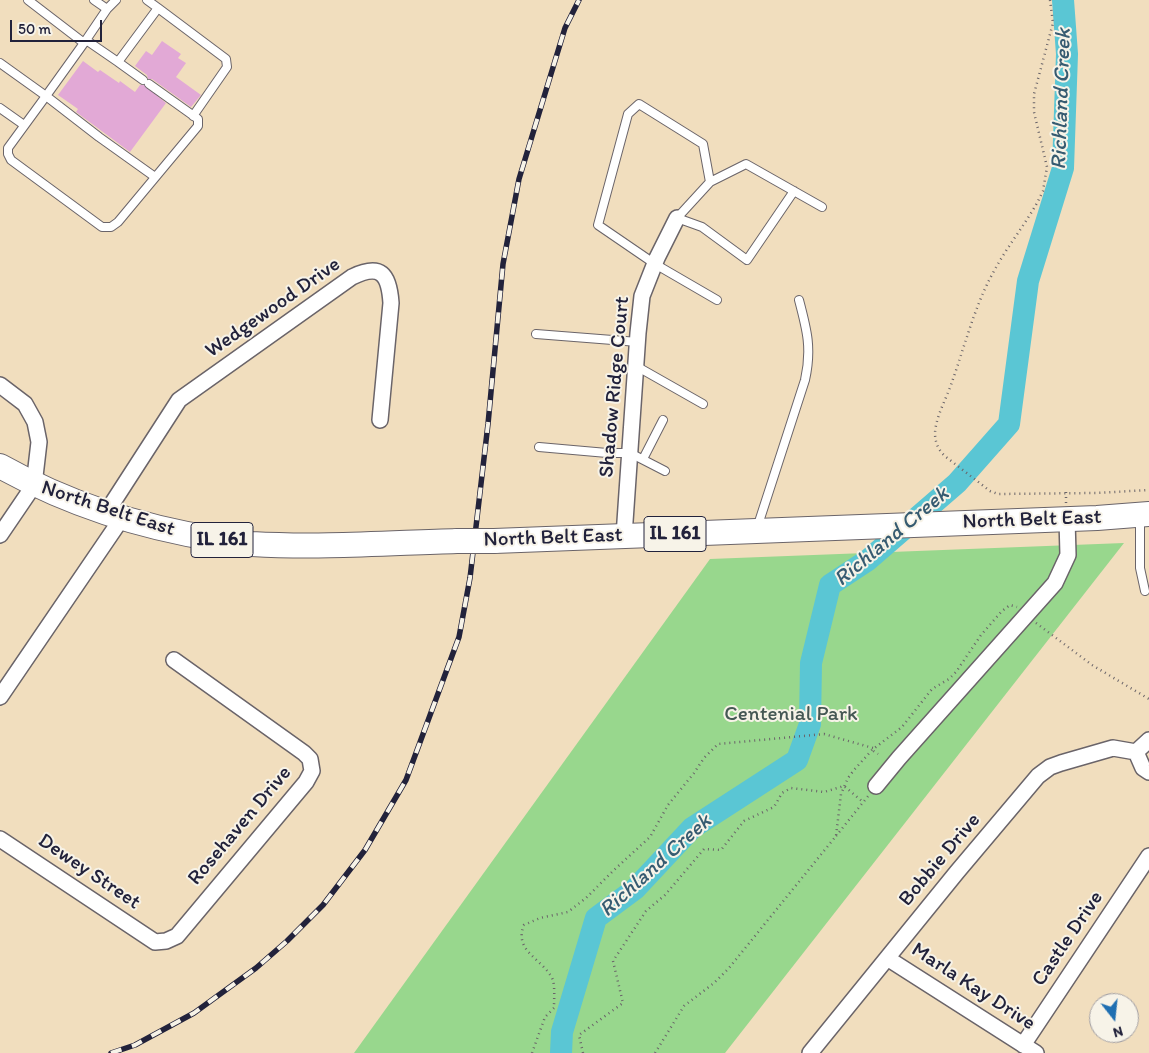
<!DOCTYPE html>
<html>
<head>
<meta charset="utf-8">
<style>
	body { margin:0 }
	#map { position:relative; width:1149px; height:1053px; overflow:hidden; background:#f1debe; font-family:Itim,sans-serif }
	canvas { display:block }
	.north { position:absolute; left:1089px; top:993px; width:50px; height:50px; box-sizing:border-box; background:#f7f3e8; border:1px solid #a29fa3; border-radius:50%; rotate:164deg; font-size:14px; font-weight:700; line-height:20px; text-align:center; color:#22223b }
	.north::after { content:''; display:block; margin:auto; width:18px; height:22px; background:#1f6fb2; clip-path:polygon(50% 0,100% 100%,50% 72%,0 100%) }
	.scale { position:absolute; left:10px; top:20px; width:92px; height:22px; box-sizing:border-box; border:2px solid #22223b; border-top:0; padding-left:6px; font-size:15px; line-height:18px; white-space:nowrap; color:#22223b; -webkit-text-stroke:4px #f7f3e8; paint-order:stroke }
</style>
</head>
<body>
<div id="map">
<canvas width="1149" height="1053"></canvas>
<div class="north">N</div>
<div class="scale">50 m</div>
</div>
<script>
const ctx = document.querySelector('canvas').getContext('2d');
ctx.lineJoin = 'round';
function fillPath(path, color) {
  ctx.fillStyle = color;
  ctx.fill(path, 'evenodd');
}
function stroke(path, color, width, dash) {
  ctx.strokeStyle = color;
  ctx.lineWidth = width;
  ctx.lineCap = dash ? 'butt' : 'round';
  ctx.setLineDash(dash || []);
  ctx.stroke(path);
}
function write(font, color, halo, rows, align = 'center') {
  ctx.font = font + ' Itim,sans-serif';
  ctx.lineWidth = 4;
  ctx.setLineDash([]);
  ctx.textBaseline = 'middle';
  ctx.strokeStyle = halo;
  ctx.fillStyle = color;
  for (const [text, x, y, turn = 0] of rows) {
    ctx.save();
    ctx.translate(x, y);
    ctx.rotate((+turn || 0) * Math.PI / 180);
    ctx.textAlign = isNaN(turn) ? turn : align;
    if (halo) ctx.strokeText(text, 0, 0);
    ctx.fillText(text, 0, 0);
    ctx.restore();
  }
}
fillPath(new Path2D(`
	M1124,543L725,1053H354L710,559Z`), '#98d78d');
stroke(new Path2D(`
	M561,1053L562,1032L596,918L635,889L692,828L797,760L810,724L811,663L830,585L868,560L957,483L1009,424L1028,281L1063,168L1067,54L1063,0`), '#5ac6d4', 22);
fillPath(new Path2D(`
	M162,41L181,54L178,58L186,63L176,77L201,95L191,107L152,79H148L147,75L135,66L146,51L152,55Z
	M83,61L98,72L100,70L119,83L120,81L135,92L140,85H144L166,103L130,152L76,112L78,109L58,95Z`), '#e2a9d6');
const service = new Path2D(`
	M158,8L226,59L227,67L193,116
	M107,9L116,0
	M86,40L118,62L158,8L147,0
	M84,43L107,9L94,0
	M118,62L143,80
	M0,63L46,96L84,43L28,0
	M149,84L198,119V126L118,222L111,227H102L11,160L8,154V148L46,96L99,137L155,177
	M0,108L24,125
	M710,182L703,144L639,104L628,114L598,225L655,264L717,300
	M794,191L747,260L702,227L677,218L710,182L746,164L822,207
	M536,334L638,342
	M636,366L703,404
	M539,447L607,453H630L665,471
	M643,459L663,420
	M1140,516V568L1145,591
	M757,528L805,380C812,349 807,330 799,300`);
const minor = new Path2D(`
	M0,385L25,404L35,422L39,442L34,485L0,535
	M106,513L179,400L352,277C381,263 389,274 391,303L380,420
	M624,536L638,333L642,296L657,258L677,218
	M0,697L122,518
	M1136,752L1143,768L1149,772
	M1136,752L1149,740
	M876,786L899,758L1055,583L1068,555L1067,519
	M0,839L155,942L166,941L177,936L306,782L312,771L310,759L304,753L174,660
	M887,958L1036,1053
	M1023,1045L1149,856
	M810,1053L957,872L1038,776L1050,767L1061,763L1113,748L1136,752`);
const primary = new Path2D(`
	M0,466C66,503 140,527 215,539C227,540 240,543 252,544C320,548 389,543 457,541
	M494,541L1097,518L1149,514`);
stroke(service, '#6a6469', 10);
stroke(minor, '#6a6469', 18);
stroke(primary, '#6a6469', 26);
stroke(new Path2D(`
	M1050,0L1053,23L1034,94V112L1047,167L1043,191L1037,203C1024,226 1007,247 994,271C975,305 966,342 953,379C948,396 936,415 935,433C935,443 939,451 946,457L990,491L998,494L1096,493L1149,490
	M1066,492V503
	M1036,623L1092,665L1149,699
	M836,836L869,795
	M532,1053L545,1017L554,1008C554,1000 555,988 553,980C544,959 513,952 524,925L540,918L568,912L586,898L614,870L650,837L668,805L694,773L704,758L718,744L824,734L873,748L872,750L878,754
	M583,1053L579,1035L623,1003L613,961L646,911L665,895L704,849L721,850L744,821L774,807L782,793L791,788L824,792L844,786L863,802
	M655,1053L684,1006L714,983L729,968L836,836L841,794L848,778L854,770L872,750L902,727L932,689L949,679L956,672L981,635L1002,611L1010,605L1017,607`), '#6a6469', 2.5, [1, 4]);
stroke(service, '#fff', 8);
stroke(minor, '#fff', 15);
stroke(primary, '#fff', 24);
const rail = new Path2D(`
	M111,1053L135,1045L194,1013L256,968L287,941L323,905L365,850L406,780L459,637L470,578L488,424L503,264L519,179L565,28L579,0`);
stroke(rail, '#22223b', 5.5);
stroke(rail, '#f7f3e8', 4, [11]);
const primaryBridge = new Path2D(`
	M457,541H494`);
stroke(primaryBridge, '#6a6469', 26, []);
stroke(primaryBridge, '#fff', 24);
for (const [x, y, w] of [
	[675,534,62],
	[222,540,62]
]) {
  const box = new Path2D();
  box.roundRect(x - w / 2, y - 17.5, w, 35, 4);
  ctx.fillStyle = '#f7f3e8';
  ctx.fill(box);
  stroke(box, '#22223b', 1);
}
write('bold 20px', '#22223b', null, [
	["IL 161",675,534],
	["IL 161",222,540]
]);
write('21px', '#22223b', '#f7f3e8', [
	["Wedgewood Drive",273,308,-35],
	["Shadow Ridge Court",615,387,-85],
	["North Belt East",108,509,18],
	["North Belt East",1032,520,-2],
	["North Belt East",553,538,-2],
	["Rosehaven Drive",240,826,-50],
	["Bobbie Drive",940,860,-50],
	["Dewey Street",89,872,34],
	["Castle Drive",1068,939,-56],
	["Marla Kay Drive",973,987,33]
]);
write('21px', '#455854', '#f7f3e8', [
	["Centenial Park",791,715]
]);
write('italic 22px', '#365b71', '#f7f3e8', [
	["Richland Creek",1062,99,-88],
	["Richland Creek",892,537,-40],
	["Richland Creek",656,866,-42]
]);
</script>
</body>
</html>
